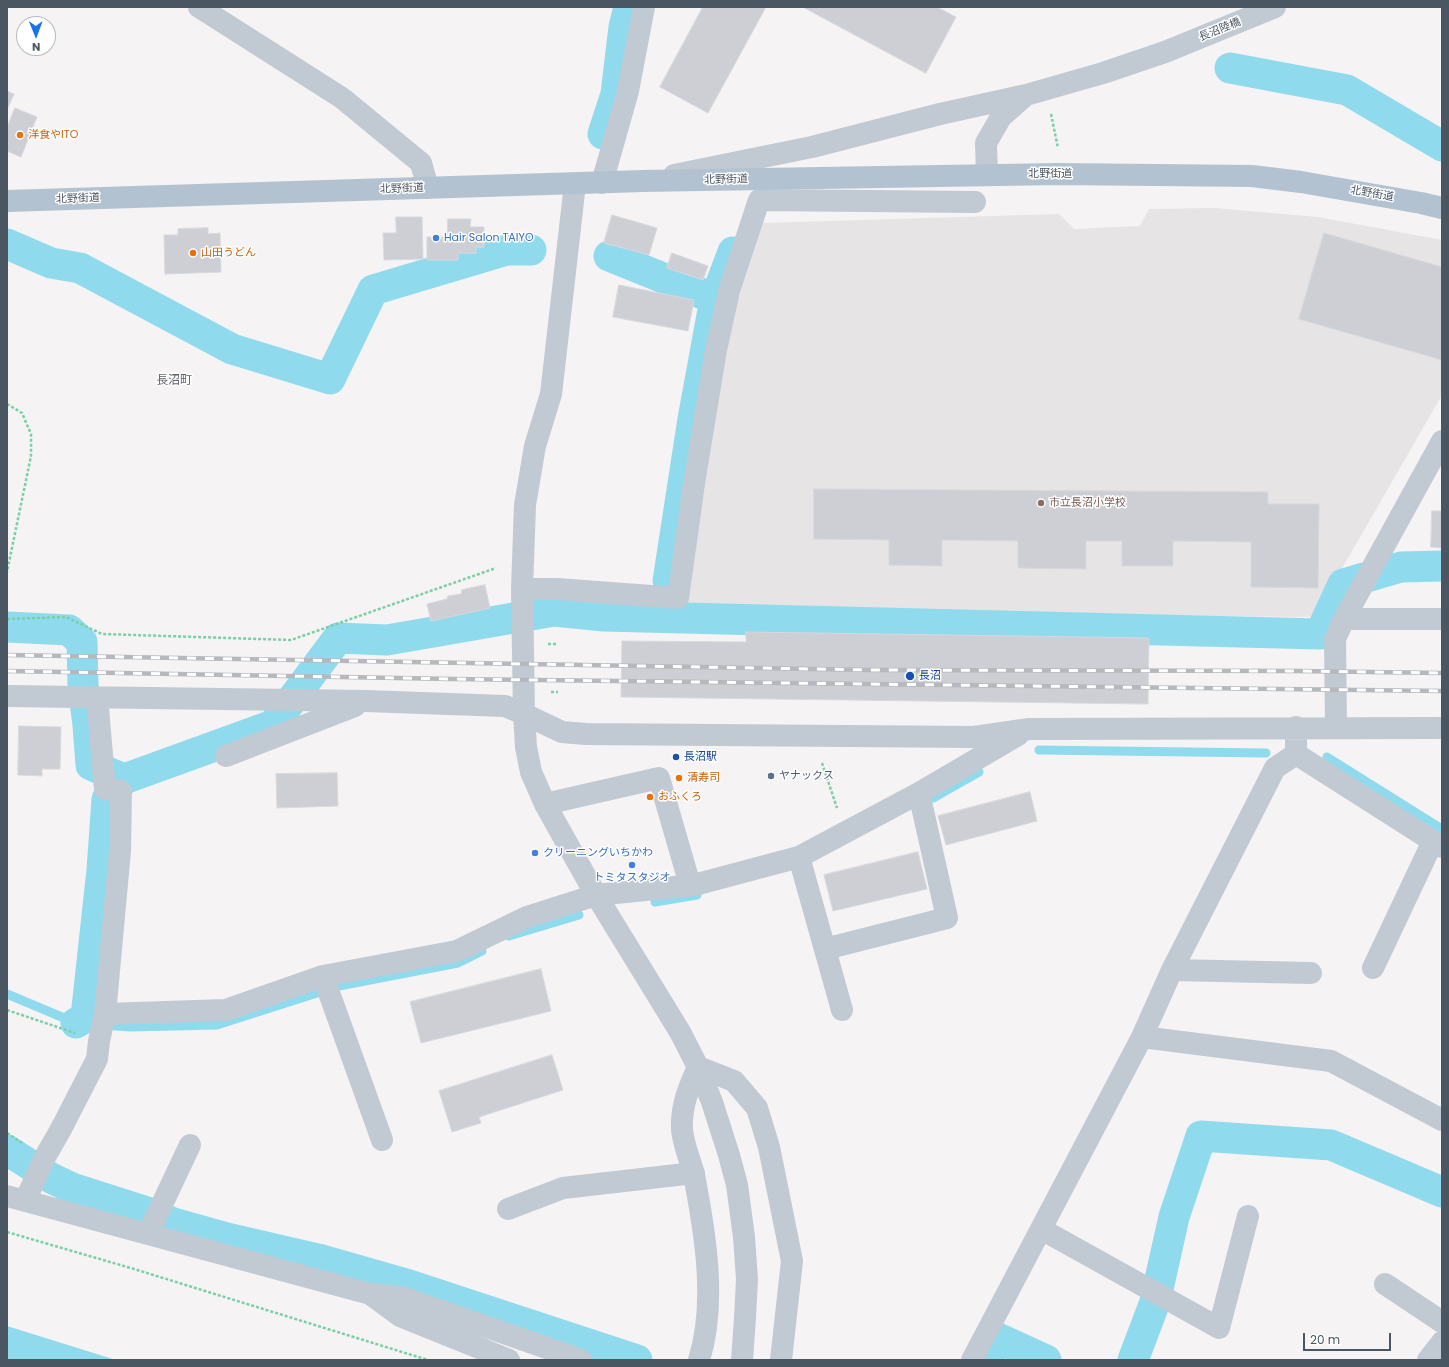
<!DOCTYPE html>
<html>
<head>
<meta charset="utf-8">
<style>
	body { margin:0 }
	#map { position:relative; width:1449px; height:1367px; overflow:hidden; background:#f5f3f3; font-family:Poppins,sans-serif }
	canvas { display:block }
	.frame { position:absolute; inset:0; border:8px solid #4a5661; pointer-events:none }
	.north { position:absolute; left:16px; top:16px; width:40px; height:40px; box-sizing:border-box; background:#fff; border:1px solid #b7bbc0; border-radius:50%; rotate:179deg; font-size:11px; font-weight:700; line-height:16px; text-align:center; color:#4a5661 }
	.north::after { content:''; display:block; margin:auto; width:14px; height:18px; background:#1a73e8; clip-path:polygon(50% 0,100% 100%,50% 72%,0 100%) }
	.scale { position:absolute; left:1303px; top:1333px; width:88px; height:18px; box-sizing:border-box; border:2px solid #4a5661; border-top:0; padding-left:5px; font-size:12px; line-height:14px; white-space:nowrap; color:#4a5661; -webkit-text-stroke:3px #fff; paint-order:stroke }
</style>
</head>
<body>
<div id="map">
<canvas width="1449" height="1367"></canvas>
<div class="frame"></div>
<div class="north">N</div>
<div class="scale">20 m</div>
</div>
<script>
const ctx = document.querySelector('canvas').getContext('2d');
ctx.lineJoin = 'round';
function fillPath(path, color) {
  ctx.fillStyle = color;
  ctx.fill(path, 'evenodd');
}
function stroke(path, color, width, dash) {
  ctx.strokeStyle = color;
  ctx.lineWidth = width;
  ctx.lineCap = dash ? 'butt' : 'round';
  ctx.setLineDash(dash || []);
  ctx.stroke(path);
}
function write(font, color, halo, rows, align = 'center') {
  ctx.font = font + ' Poppins,"Noto Sans JP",sans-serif';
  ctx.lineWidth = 3;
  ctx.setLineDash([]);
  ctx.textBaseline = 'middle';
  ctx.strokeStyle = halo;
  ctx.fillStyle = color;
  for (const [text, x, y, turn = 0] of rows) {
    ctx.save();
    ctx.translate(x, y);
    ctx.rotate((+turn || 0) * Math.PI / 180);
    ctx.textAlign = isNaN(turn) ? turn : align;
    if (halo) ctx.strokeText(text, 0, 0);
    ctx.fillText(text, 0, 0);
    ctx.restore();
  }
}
fillPath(new Path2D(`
	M1214,208L1318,217L1442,240V395L1314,617L685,610L732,318L763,223L1059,214L1074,229L1140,226L1149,209Z`), '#e6e4e5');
fillPath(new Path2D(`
	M7,1326L116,1360H7Z`), '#90daee');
stroke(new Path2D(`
	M1039,750L1266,753
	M1327,757L1442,829
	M933,798L979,772
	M655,902L697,895
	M509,936L579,915
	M7,994L76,1023L130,1027L217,1025L339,986L458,963L482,951`), '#90daee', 9);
stroke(new Path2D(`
	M1230,68L1347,90L1442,146
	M603,134L616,94L624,27L629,7
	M7,244L51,263L80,268L232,349L330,379L373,290L507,250H531
	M609,256L715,299
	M668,581L693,419L715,299L733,252
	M7,627L69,630L82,642L83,685L88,725L91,765L124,779
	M76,1023L86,1017L102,870L107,799L124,779L273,725L338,638L387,640L554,611L604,616L1320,634L1343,584L1401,567L1442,566
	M7,1150L51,1178L72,1188L150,1213L173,1223L223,1237L318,1259L409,1285L637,1360
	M987,1360L998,1338L1046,1360
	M1133,1360L1155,1302L1174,1217L1201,1136L1331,1145L1442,1192`), '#90daee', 31);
const building = new Path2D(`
	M703,7H766L708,113L660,87Z
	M803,7H937L956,17L926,73Z
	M7,91L14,94L7,110Z
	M15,108L37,117L21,157L7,151V128Z
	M612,215L657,228L649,255L604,243Z
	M396,217H422L423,259L384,260L383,233H396Z
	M448,219H471L470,227H484V247H476V253H458V260H427V237H447Z
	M208,228V234L220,233L221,272L165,274L164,235H178V229Z
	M1324,233L1442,267V360L1299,319Z
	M672,253L708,266L703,280L667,268Z
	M619,285L694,300L688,331L613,317Z
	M814,489L1268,492V504H1319L1318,588L1251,587V542L1173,541V566H1122V541H1086V569L1018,568V541L942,540V566L889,565V540L814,539Z
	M1432,511H1442V548L1431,547Z
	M485,585L490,608L431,621L427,604L447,599L448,596L461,594L462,590Z
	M746,632L1149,638L1148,704L621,697L622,641L746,642Z
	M19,726L61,727L60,769H42V776L18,775Z
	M337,773L338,806L277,808L276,774Z
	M1030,792L1037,821L946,845L938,816Z
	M918,852L927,889L833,911L824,875Z
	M541,969L551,1011L421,1043L410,1002Z
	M552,1055L563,1090L479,1117L481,1123L452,1132L439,1091Z`);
fillPath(building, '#cdcfd5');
stroke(building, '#d7d9de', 1);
stroke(new Path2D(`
	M1051,114L1058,148
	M7,404L22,413L31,434V456L7,572
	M7,619L66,617L102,634L291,640L496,568
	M548,644H558
	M551,692H558
	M822,763L837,808
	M7,1010L75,1033
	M7,1133L22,1143
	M7,1232L134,1269L428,1360`), '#7ad0a6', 2.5, [3, 2]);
stroke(new Path2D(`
	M199,7L342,98L421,163L428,188
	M674,175L812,147L940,114L1026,95
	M987,175L986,143L1001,117L1026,95L1103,73L1165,52L1275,7
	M602,183L628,91L644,7
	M575,184L551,394L535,446L525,505L522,589L524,714L526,747L531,772L545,804L596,895L680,1032L698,1067L712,1102L729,1155L737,1185L744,1237L747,1279L745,1318L742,1360
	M522,589H557L678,598L694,484L716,350L729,291L759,200L975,202
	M1344,619H1442
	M7,696L366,701L505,706L524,714L562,732L586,734L974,737L1029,729L1442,728
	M1336,728L1335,639L1344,619L1442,441
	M1296,754L1442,847
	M226,756L355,706
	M545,804L659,778L690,885
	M799,857L842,1010
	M825,949L947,918L919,793
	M1373,968L1433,841
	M1172,970L1311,973
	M323,976L382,1140
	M105,1014L226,1010L323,976L457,951L527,917L596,895L694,885L799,857L919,793L1018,735
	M1142,1037L1331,1061L1442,1120
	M7,1196L370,1294L400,1316L509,1360
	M25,1201L45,1157L61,1129L97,1059L99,1041L105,1014L120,851L121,791L105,789L97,697
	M508,1209L563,1188L694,1173
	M1041,1229L1219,1328L1248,1216
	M148,1234L190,1145
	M1385,1284L1442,1322
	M373,1294L404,1298L581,1360
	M699,1360C717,1303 705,1232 694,1175C691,1162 682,1141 682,1128C681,1106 689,1087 698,1067L734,1081L757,1108L769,1147L792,1261L781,1360
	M972,1360L1142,1037L1172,970L1275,768L1296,754V727
	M1428,1360L1442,1342`), '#c1cad2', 22);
stroke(new Path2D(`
	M7,201L643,181L1058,174L1252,176L1301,182L1421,203L1442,208`), '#b3c2d1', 22);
const rail = new Path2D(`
	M7,655L871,670L1297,671L1442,673
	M7,671L453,679L1442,691`);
stroke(rail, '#b5b8bd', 4.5);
stroke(rail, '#fff', 3, [9]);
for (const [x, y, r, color] of [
	[20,135,4,"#e8710a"],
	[436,238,4,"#3f7fe0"],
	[193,253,4,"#e8710a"],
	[1041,503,4,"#8d6e63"],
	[910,676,5,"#1a4fb4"],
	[676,757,4,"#1a4fb4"],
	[771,776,4,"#5c6f8a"],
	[679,778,4,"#e8710a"],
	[650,797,4,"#e8710a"],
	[535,853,4,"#3f7fe0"],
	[632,865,4,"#3f7fe0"]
]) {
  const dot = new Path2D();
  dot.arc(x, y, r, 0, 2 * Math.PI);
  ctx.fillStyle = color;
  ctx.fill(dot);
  stroke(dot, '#fff', 1.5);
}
write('11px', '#4a5661', '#fff', [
	["長沼陸橋",1220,30,-22],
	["北野街道",1050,174],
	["北野街道",726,180,-1],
	["北野街道",402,189,-2],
	["北野街道",1372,194,10],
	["北野街道",78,199,-2]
]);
write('11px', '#c56008', '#fff', [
	["洋食やITO",28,135],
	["山田うどん",201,253],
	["清寿司",687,778],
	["おふくろ",658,797]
], 'left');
write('11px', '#366cbe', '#fff', [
	["Hair Salon TAIYO",444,238],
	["クリーニングいちかわ",543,853],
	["トミタスタジオ",632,878,"center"]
], 'left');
write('11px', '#785e54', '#fff', [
	["市立長沼小学校",1049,503]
], 'left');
write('11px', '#164399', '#fff', [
	["長沼",919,676],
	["長沼駅",684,757]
], 'left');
write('11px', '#4e5e75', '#fff', [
	["ヤナックス",779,776]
], 'left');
write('12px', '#5f6368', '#fff', [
	["長沼町",174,381]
]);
</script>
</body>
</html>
